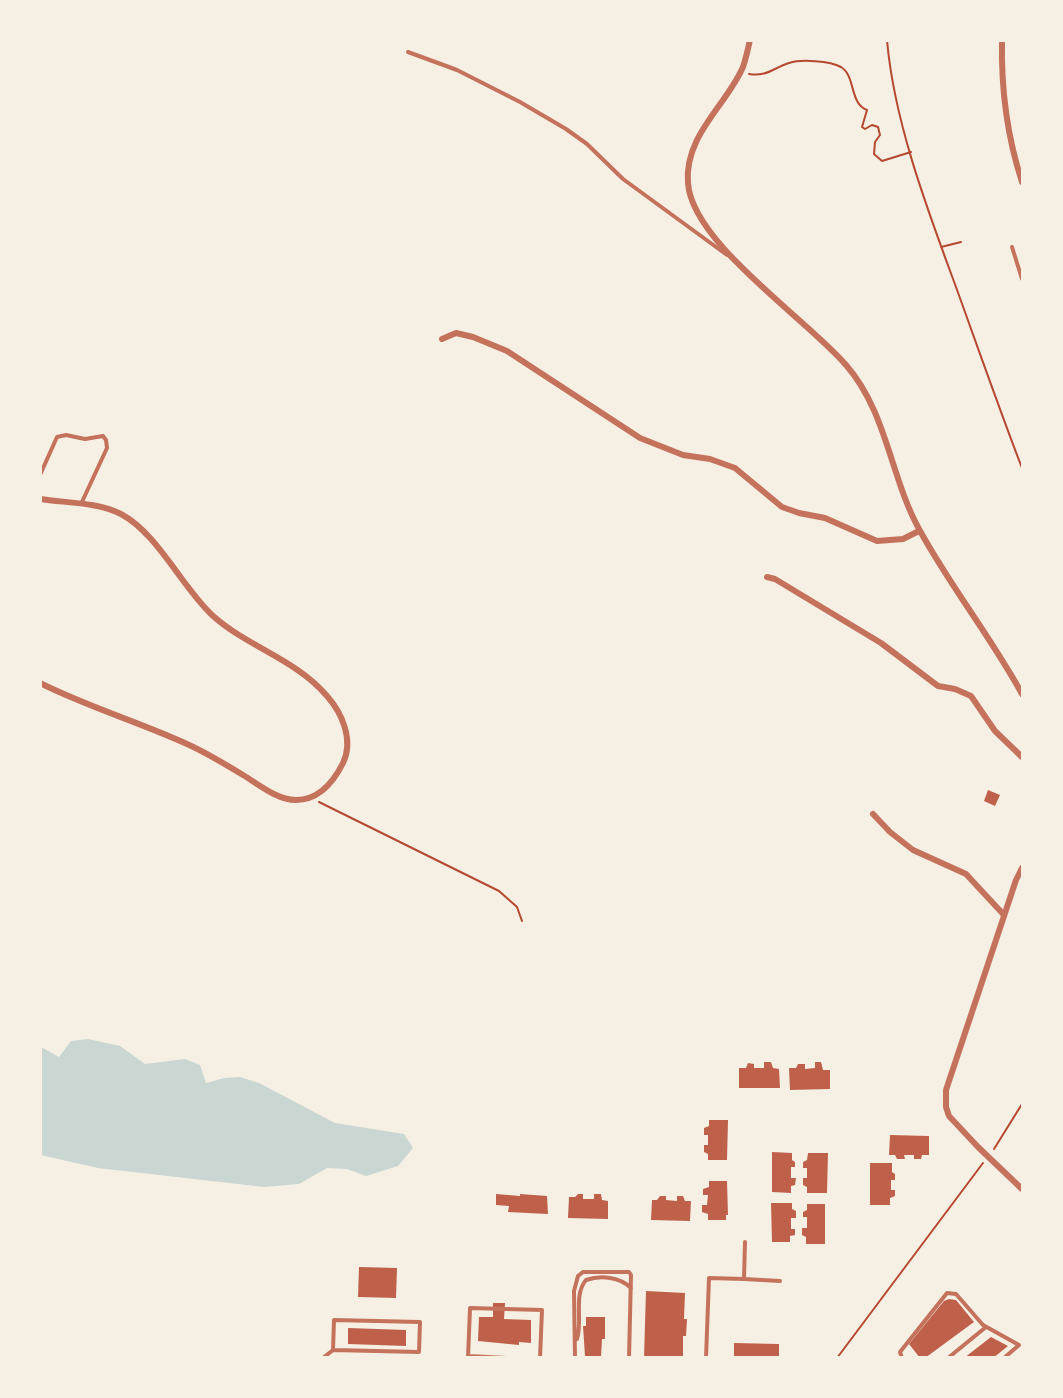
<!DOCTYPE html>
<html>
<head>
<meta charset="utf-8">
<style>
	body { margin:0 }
	#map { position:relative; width:1063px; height:1398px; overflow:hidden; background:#f6efe4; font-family:"Space Grotesk",sans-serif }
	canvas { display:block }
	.frame { position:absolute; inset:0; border:42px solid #f6efe4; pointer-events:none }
</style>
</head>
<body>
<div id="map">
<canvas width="1063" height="1398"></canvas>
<div class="frame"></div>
</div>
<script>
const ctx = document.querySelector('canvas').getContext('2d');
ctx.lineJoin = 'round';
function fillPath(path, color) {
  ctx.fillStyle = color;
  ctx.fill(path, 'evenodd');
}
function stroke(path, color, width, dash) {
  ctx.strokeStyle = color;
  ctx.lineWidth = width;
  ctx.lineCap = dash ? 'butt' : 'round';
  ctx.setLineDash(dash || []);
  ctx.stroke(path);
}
fillPath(new Path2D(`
	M88,1039L120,1046L145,1064L185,1059L200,1065L206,1083L224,1078L240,1077L259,1083L335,1123L404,1134L413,1148L398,1166L366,1176L347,1169L327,1168L299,1184L264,1187L98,1168L41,1155V1047L59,1057L71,1041Z`), '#c9d6d2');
fillPath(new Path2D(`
	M988,790L1000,795L995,806L984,801Z
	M764,1062H771L773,1068L779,1069L780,1088H739V1068H746L748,1063L754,1064V1068H764Z
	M815,1062H821L823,1070H830V1089L790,1090L789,1068H796L798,1064H805V1069L815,1068Z
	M709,1120H728L727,1160H708V1154L704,1152V1145H708V1135H704V1128L709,1126Z
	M890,1135L929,1136V1155H922L921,1159H914V1155H904L905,1159H897L895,1155H889Z
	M772,1152L792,1153V1160L795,1162V1167H791V1178H796L795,1185L791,1186V1193L772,1192Z
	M808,1153H828L827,1193H807V1187L803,1185V1178H807V1168H803V1162L807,1160Z
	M870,1163H892V1172L895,1174V1180H891V1190H895V1196L890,1198V1205H870Z
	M709,1181H727L728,1215H726V1220H708V1214L702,1212V1205H707L708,1195H703V1189L709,1187Z
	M496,1194L520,1196V1194L547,1196L548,1214L508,1212L509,1206L496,1205Z
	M578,1194H583V1199H594V1194H601L602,1200L608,1201V1219L568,1218L569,1197H575Z
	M660,1196H666V1200L677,1201V1196H683L685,1201H691L690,1221L651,1220L652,1200H657Z
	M771,1203H792V1209L796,1211V1218H791V1229H795V1235L790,1236V1242H772Z
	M807,1204H825V1244H806V1237L802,1235V1228H807V1217H803V1212L807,1210Z
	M359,1267L397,1268L396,1298L358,1297Z
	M646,1291L685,1293L684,1319H687L686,1336H683V1358H644Z
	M949,1299L956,1300L974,1322L925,1358H920L909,1344L944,1301Z
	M493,1303H505L504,1319L531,1320V1343L519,1342V1345L478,1341L479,1317H493Z
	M586,1317H605V1339H602L601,1357L585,1356L583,1326H586Z
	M348,1328L406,1330V1346L348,1344Z
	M991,1337L1008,1346L993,1358H964Z
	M734,1343L779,1344V1358H734Z`), '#bf614a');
stroke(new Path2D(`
	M887,40C894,122 928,211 956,287C978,348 999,408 1022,468
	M749,74C767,77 773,68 789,63C801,59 830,61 841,67C856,76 849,103 867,110L862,127L865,129L872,125L878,127L880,135L875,142L874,154L882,161L911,152
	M941,247L961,242
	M319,802L499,891L517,907L522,921
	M994,1149L1022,1104
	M837,1358L983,1163`), '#b5482f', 2);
stroke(new Path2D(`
	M408,52L457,70L520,102L566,129L587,144L623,179L727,255
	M1012,247L1022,279
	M40,475L57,437L66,435L85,439L103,436L106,440L107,448L81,504
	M744,1279L780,1281
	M577,1339C583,1322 573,1295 586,1280C601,1275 620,1277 631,1288
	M469,1356L507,1358
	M323,1358L333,1350L419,1352L420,1322L334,1320L333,1350
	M468,1358L470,1308L542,1310L540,1358
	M575,1358L574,1291L578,1276L583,1272H629L631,1275L629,1358
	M706,1358L709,1278L744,1279L745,1242
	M902,1358L900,1352L947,1293L956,1294L983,1325L1019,1345L1004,1358
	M948,1358L986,1327`), '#c5725c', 4);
stroke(new Path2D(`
	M750,40C748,49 746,58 743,67C726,106 684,136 688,183C692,243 807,319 846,365C887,412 890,476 919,529C950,586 991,637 1022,694
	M1002,40C1001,89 1007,136 1022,182
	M442,339L456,333L473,337L507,351L640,438L683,455L710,459L735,468L782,507L799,513L825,518L877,541L903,539L919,531
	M40,499C66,503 97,502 121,514C157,533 182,587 212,615C247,647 296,659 327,696C342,713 354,740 343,763C334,781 319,800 296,800C277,800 258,784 243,775C225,764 207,753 187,744C139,722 88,707 40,683
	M767,577L775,579L881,643L938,686L955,689L971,696L995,731L1022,757
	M873,814L890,832L913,850L966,874L1004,915
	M1022,868L1016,880L946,1090V1107L949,1116L978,1147L1022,1189`), '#c5725c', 6);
</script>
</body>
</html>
